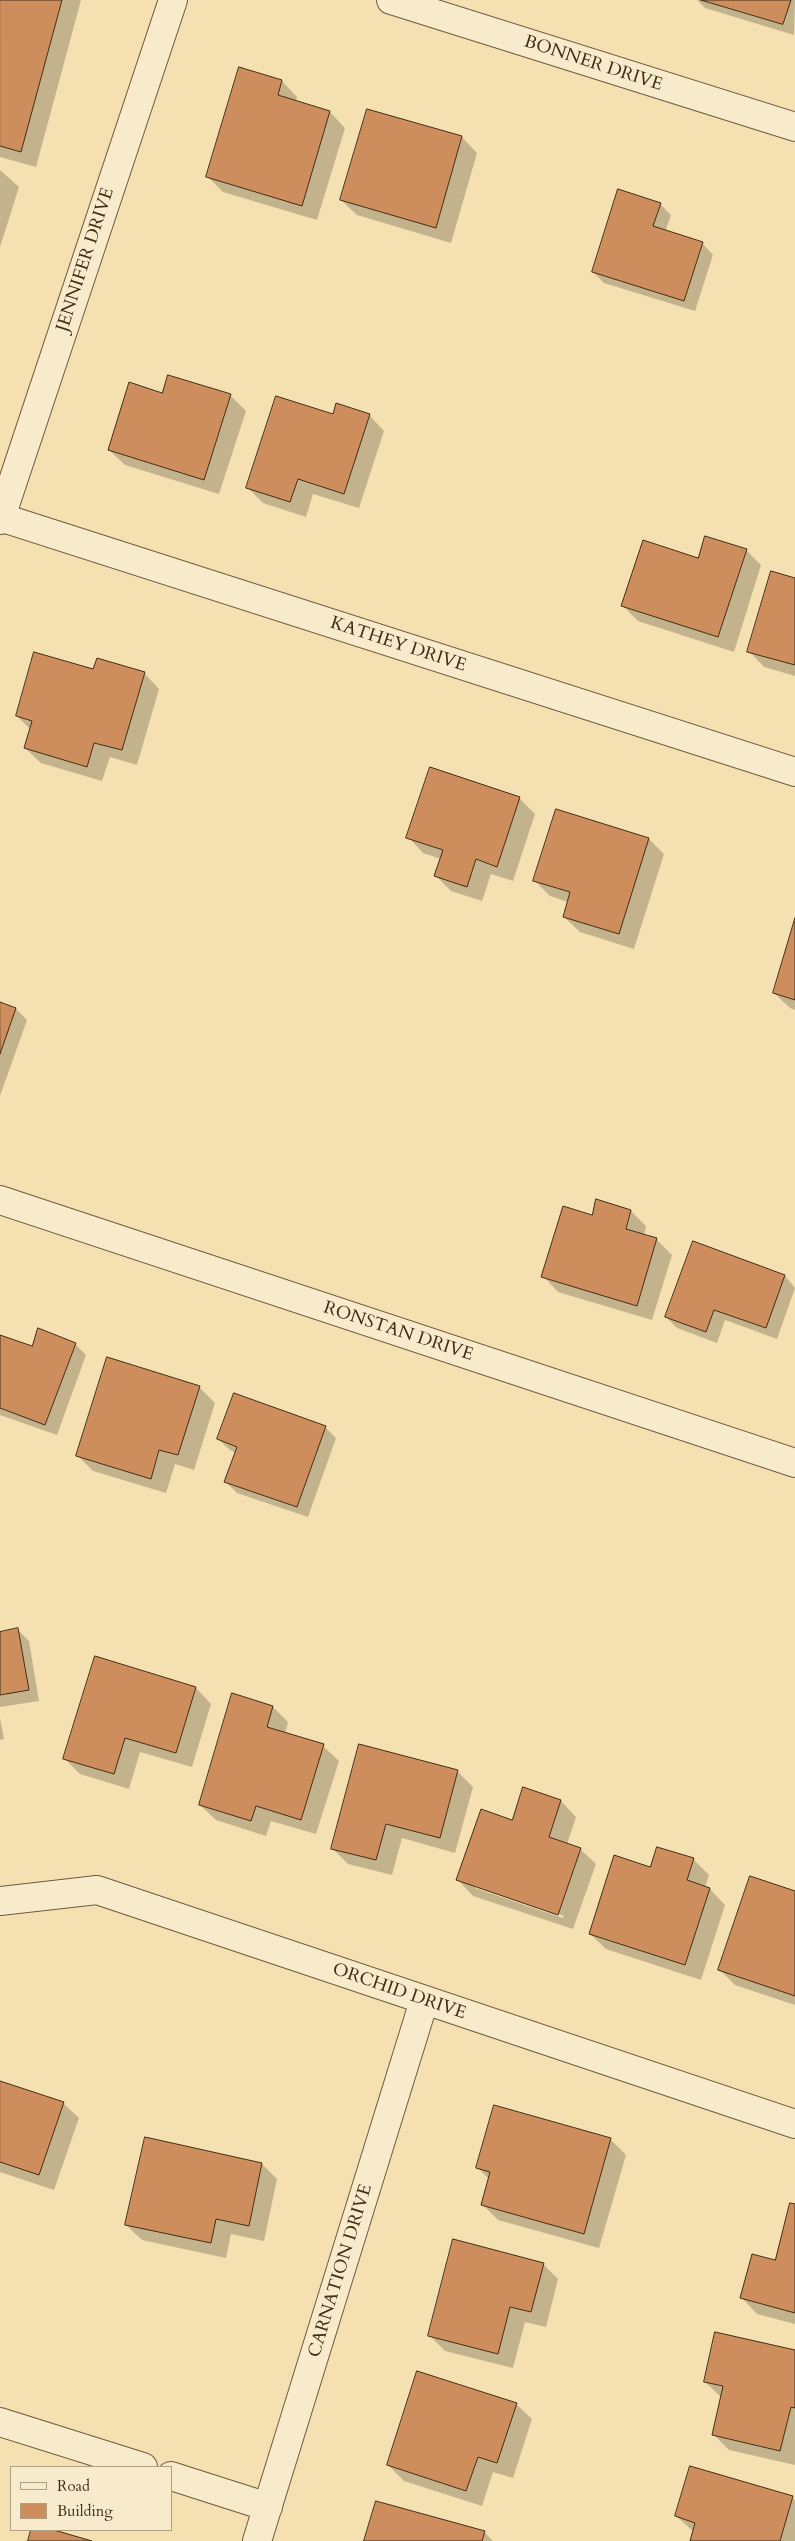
<!DOCTYPE html>
<html>
<head>
<meta charset="utf-8">
<style>
	body { margin:0 }
	#map { position:relative; width:795px; height:2541px; overflow:hidden; background:#f4e0b1; font-family:Cardo,serif }
	canvas { display:block }
	.legend { position:absolute; left:10px; top:2466px; width:162px; height:65px; box-sizing:border-box; background:#f8ebcc; border:1px solid #af9f84; margin:0; padding:6px 9px; list-style:none; font-size:15px; color:#422e17 }
	.legend li { display:flex; align-items:center; gap:10px; height:25px }
	.legend b { width:25px; border:1px solid #af9f84 }
</style>
</head>
<body>
<div id="map">
<canvas width="795" height="2541"></canvas>
<ul class="legend">
<li><b style="height:6px;background:#f8ebcc"></b>Road</li>
<li><b style="height:14px;background:#ce8d5d"></b>Building</li>
</ul>
</div>
<script>
const ctx = document.querySelector('canvas').getContext('2d');
ctx.lineJoin = 'round';
function fillPath(path, color) {
  ctx.fillStyle = color;
  ctx.fill(path, 'evenodd');
}
function stroke(path, color, width, dash) {
  ctx.strokeStyle = color;
  ctx.lineWidth = width;
  ctx.lineCap = dash ? 'butt' : 'round';
  ctx.setLineDash(dash || []);
  ctx.stroke(path);
}
function write(font, color, halo, rows, align = 'center') {
  ctx.font = font + ' Cardo,serif';
  ctx.lineWidth = 5;
  ctx.setLineDash([]);
  ctx.textBaseline = 'middle';
  ctx.strokeStyle = halo;
  ctx.fillStyle = color;
  for (const [text, x, y, turn = 0] of rows) {
    ctx.save();
    ctx.translate(x, y);
    ctx.rotate((+turn || 0) * Math.PI / 180);
    ctx.textAlign = isNaN(turn) ? turn : align;
    if (halo) ctx.strokeText(text, 0, 0);
    ctx.fillText(text, 0, 0);
    ctx.restore();
  }
}
fillPath(new Path2D(`
	M0,0H81L36,167L0,157Z
	M697,0H795L794,35L705,8Z
	M240,69L282,81L297,97L296,102L330,112L345,128L317,220L223,192L207,176Z
	M462,137L477,153L451,243L357,215L341,200Z
	M0,170L19,187L0,247Z
	M660,204L671,215L665,232L702,243L713,255L695,311L604,283L593,272Z
	M163,395H230L246,411L219,494L125,465L109,450Z
	M369,415L384,431L359,508L313,494L306,517L263,503L248,488L334,416Z
	M746,550L761,565L734,652L638,621L623,606Z
	M795,579V676L764,667L749,651Z
	M94,671L144,673L159,689L137,765L110,757L102,781L41,763L25,748L31,730L17,716Z
	M519,798L535,814L513,881L491,874L482,901L451,891L435,875L441,859L423,853L408,837Z
	M649,839L664,854L634,949L580,932L564,917L568,902L550,896L535,881Z
	M795,922V1010L790,1008L774,993Z
	M0,1003L16,1009L27,1020L0,1096Z
	M597,1201L631,1211L646,1226L644,1235L656,1239L672,1255L652,1320L558,1292L543,1276L593,1217Z
	M785,1276L795,1288L777,1339L725,1320L717,1343L677,1328L666,1317Z
	M0,1336L33,1348L75,1344L86,1355L57,1435L0,1415Z
	M199,1387L215,1403L194,1470L175,1464L166,1493L93,1471L78,1456Z
	M325,1427L336,1438L308,1517L237,1493L226,1482L236,1453L230,1450L218,1439Z
	M18,1630L29,1641L39,1701L0,1707V1633Z
	M196,1688L211,1704L192,1767L140,1752L129,1789L80,1774L65,1759Z
	M233,1695L273,1707L288,1722L285,1734L323,1746L339,1761L316,1834L271,1821L266,1836L216,1820L200,1805Z
	M0,1718L4,1739L0,1740Z
	M457,1771L473,1787L455,1853L402,1838L392,1875L348,1864L332,1848Z
	M524,1789L561,1801L576,1817L567,1844L580,1849L596,1864L573,1929L473,1896L458,1880L513,1821ZM475,1885L564,1916L563,1918L475,1888Z
	M693,1859L709,1875L705,1887L710,1889L725,1905L701,1980L606,1949L590,1934L651,1868Z
	M795,1893V2005L735,1985L720,1970Z
	M0,2082L63,2103L79,2118L54,2190L0,2172Z
	M610,2139L626,2155L599,2248L498,2220L482,2204L489,2179L478,2168Z
	M262,2164L277,2179L264,2241L231,2234L226,2258L142,2240L126,2225Z
	M795,2205V2324L757,2314L742,2298L776,2261Z
	M543,2264L558,2279L546,2327L525,2322L513,2368L445,2351L429,2335Z
	M795,2352V2465L729,2450L714,2435L721,2397L705,2382Z
	M516,2404L532,2419L513,2478L493,2472L482,2506L404,2481L388,2465Z
	M792,2498L795,2500V2541H691L694,2532L676,2516Z
	M484,2532L493,2541H365Z`), '#0003');
const building = new Path2D(`
	M0,0H62L21,152L0,146Z
	M701,0H791L783,24Z
	M239,67L282,80L278,95L330,111L302,206L206,177Z
	M367,109L462,136L436,228L340,200Z
	M618,189L661,203L653,226L703,242L684,301L592,272Z
	M168,375L231,394L204,480L108,450L129,382L162,393Z
	M276,396L333,414L336,403L370,414L344,494L298,479L290,502L246,488Z
	M705,536L747,549L718,637L621,606L643,540L698,558Z
	M771,571L795,578V665L747,652Z
	M34,652L93,669L97,658L145,672L122,750L94,743L87,767L24,748L32,721L16,716Z
	M430,767L520,797L497,867L476,859L467,887L434,876L443,850L406,838Z
	M556,809L649,838L619,934L563,917L570,892L533,881Z
	M795,918V1000L773,993Z
	M0,1002L16,1008L0,1054Z
	M596,1199L631,1210L626,1229L657,1238L637,1306L541,1277L563,1206L592,1215Z
	M693,1241L785,1275L766,1328L714,1310L706,1332L665,1317Z
	M38,1328L76,1343L45,1425L0,1408V1335L32,1346Z
	M107,1357L200,1386L178,1455L159,1450L151,1479L76,1456Z
	M234,1393L326,1426L297,1507L224,1482L237,1447L217,1439Z
	M18,1628L29,1690L0,1695V1632Z
	M95,1656L196,1687L176,1753L125,1738L114,1774L63,1759Z
	M232,1693L273,1706L267,1727L324,1744L301,1820L256,1806L251,1821L199,1805Z
	M359,1744L458,1770L440,1838L386,1824L376,1860L331,1849Z
	M523,1787L561,1800L549,1837L581,1848L558,1915L456,1880L481,1809L512,1820Z
	M657,1847L694,1858L687,1880L710,1888L685,1965L589,1934L614,1855L650,1867Z
	M750,1876L795,1891V1996L718,1970Z
	M0,2081L64,2102L39,2175L0,2162Z
	M494,2105L611,2138L584,2234L481,2205L490,2172L476,2168Z
	M145,2137L262,2163L249,2226L216,2219L211,2243L125,2225Z
	M790,2203L795,2204V2313L740,2298L752,2254L775,2260Z
	M453,2239L544,2263L531,2312L510,2307L498,2354L428,2336Z
	M715,2332L795,2350V2408L791,2407L780,2451L712,2435L723,2386L704,2382Z
	M417,2371L517,2403L497,2463L478,2457L466,2491L387,2465Z
	M690,2466L793,2496L780,2541H690L695,2523L675,2516Z
	M376,2501L485,2531L482,2541H364Z
	M31,2530H54L92,2541H28Z`);
fillPath(building, '#ce8d5d');
stroke(building, '#422e17', 1);
const street = new Path2D(`
	M391,0L795,127
	M0,517L795,772
	M0,520L173,0
	M0,1200L795,1463
	M0,1901L97,1890L795,2124
	M0,2422L143,2467
	M171,2476L268,2507
	M257,2541L424,2001`);
stroke(street, '#6e5a3e', 30);
stroke(street, '#f8ebcc', 28);
write('18px', '#422e17', '#f8ebcc', [
	["BONNER DRIVE",593,64,18],
	["JENNIFER DRIVE",86,260,-72],
	["KATHEY DRIVE",398,645,18],
	["RONSTAN DRIVE",398,1332,18],
	["ORCHID DRIVE",399,1992,19],
	["CARNATION DRIVE",341,2271,-73]
]);
</script>
</body>
</html>
